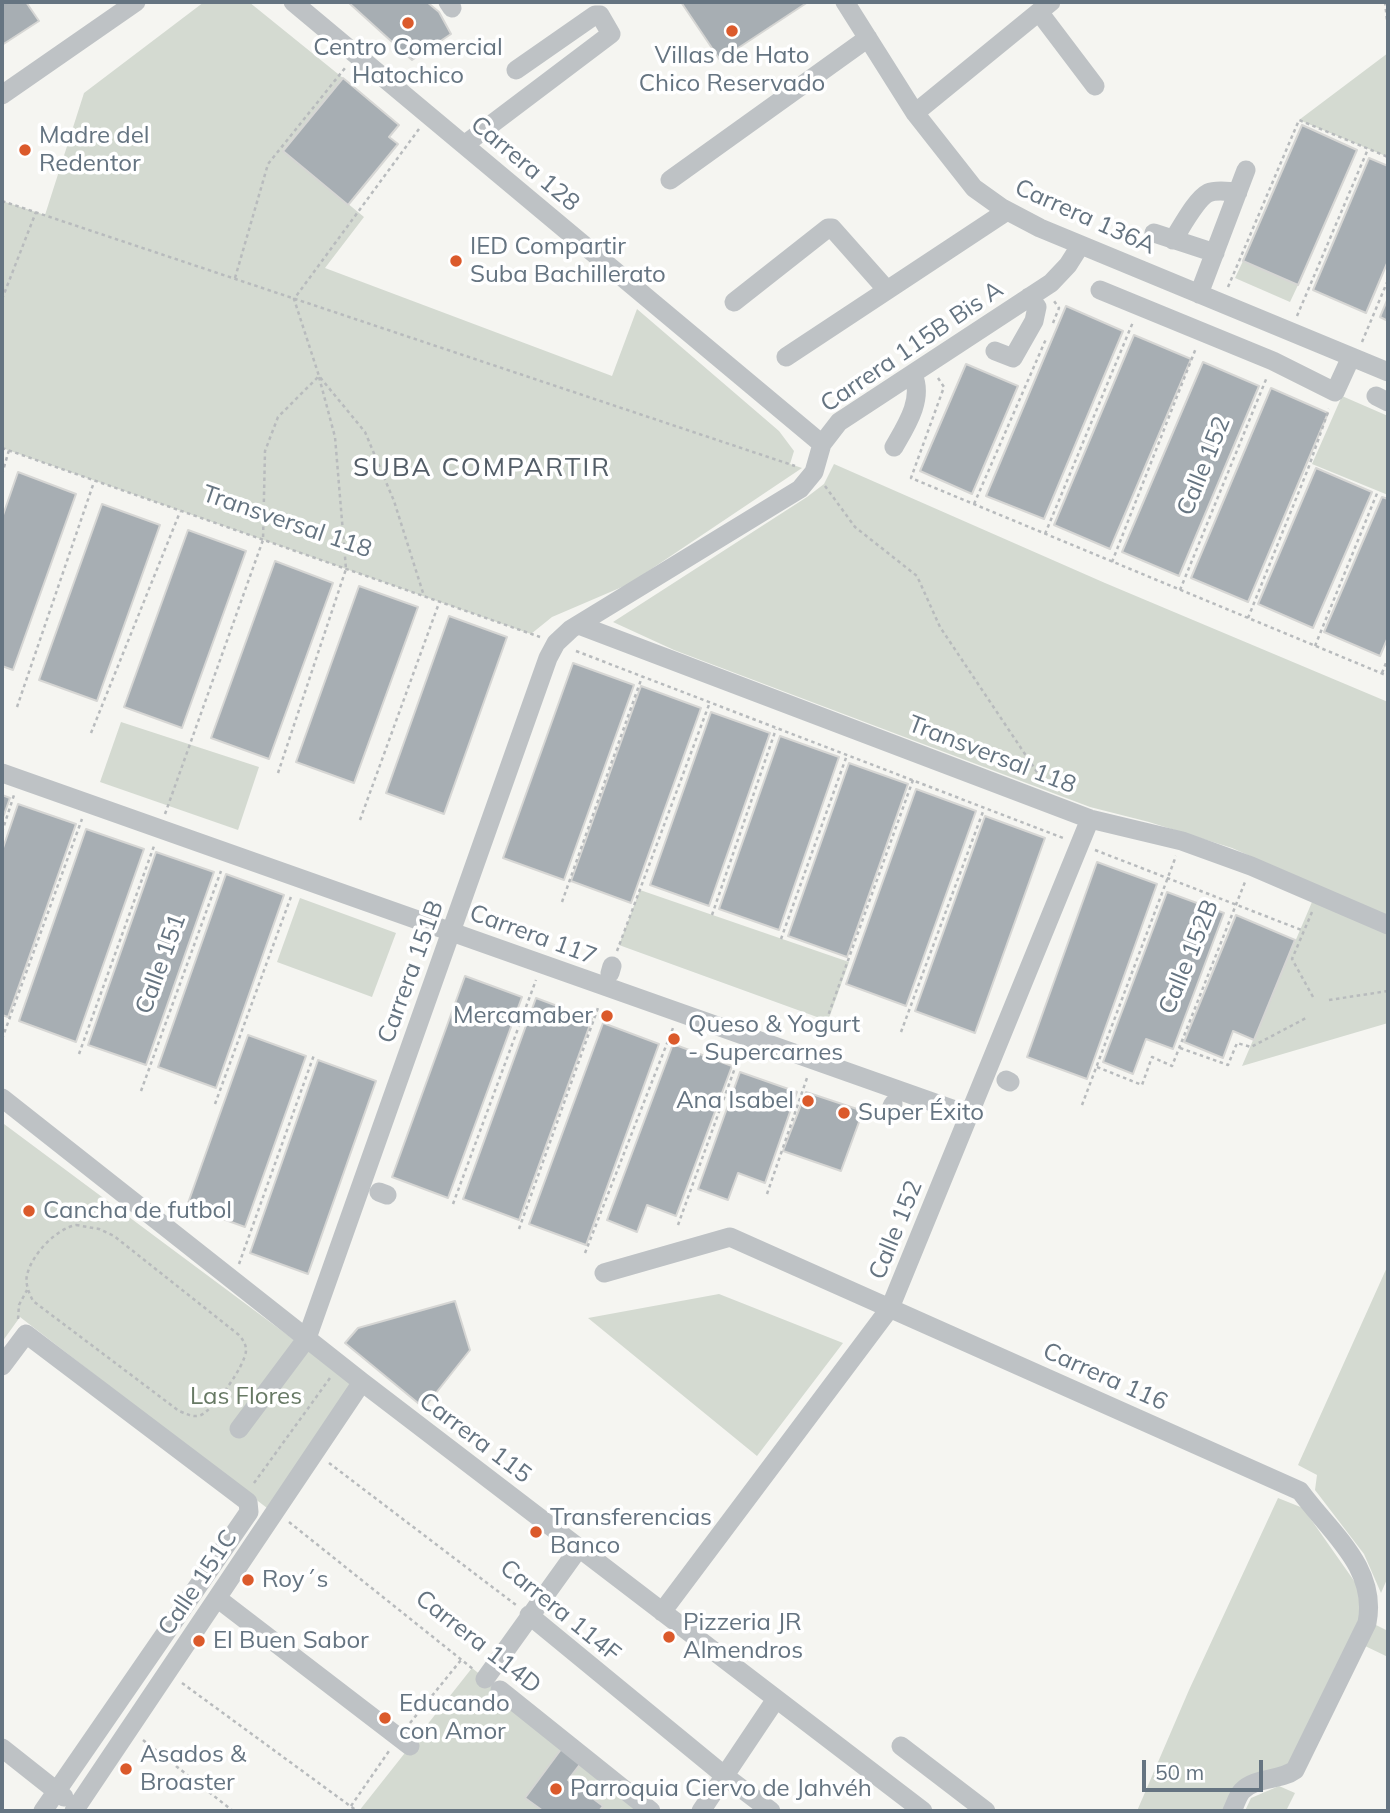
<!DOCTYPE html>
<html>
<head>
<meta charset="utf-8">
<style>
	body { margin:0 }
	#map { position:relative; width:1390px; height:1813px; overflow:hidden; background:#f5f5f1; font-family:Mulish,sans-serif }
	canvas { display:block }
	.frame { position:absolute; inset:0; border:4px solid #657481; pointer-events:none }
	.scale { position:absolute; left:1142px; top:1760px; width:121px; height:32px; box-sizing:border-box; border:4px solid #657481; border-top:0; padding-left:9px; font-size:21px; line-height:24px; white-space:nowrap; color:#657481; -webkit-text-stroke:5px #fff; paint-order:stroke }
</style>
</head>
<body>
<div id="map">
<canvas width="1390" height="1813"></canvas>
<div class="frame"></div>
<div class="scale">50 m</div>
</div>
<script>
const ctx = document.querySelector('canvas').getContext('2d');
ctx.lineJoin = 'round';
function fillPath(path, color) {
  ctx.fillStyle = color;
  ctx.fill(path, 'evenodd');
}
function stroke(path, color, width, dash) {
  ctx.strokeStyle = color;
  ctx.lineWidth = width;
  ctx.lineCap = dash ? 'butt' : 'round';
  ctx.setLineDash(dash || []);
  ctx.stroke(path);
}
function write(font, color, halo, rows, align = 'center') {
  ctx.font = font + ' Mulish,sans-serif';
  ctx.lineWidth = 7;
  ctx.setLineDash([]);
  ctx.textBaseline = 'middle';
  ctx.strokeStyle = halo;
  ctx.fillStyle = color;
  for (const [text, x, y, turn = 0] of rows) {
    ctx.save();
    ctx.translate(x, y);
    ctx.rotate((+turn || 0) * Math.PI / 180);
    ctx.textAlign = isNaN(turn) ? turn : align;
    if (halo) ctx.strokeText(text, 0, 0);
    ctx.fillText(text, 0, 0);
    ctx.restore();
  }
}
fillPath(new Path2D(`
	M204,2H249L343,78L283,150L364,217L325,268L612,376L637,309L779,431L794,451L790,464L802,468L629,584L552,617L531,634L2,448V201L45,215L84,93Z
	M1388,53V157L1299,120Z
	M1243,261L1298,285L1290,302L1235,278Z
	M1342,396L1388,416V495L1312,464Z
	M834,464L1105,583L1388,702V917L1232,848L1149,822L1090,807L674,650L613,622L807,497L824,484Z
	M121,722L259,767L238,830L100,782Z
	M640,890L849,962L828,1021L619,945Z
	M300,898L396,933L372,997L277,962Z
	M1312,902L1388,934V1023L1242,1066Z
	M4,1124L352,1383L267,1508L20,1317L2,1342V1128Z
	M1388,1265V1577L1381,1593L1364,1554L1315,1490L1317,1475L1298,1465Z
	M719,1294L843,1343L757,1456L588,1318Z
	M1278,1498L1303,1508L1357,1585L1364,1608L1290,1766L1225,1811H1137L1189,1690Z
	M1372,1623L1388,1631V1657L1363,1645Z
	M472,1668L651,1811H359Z
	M1279,1786L1295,1793L1286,1811H1245L1251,1798Z`), '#d4dad1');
const building = new Path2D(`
	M2,2H26L39,21L2,45Z
	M348,2H427L439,12L451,34L412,60Z
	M681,2H808L720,60Z
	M343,78L399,125L389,137L398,144L348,205L283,151Z
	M1302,125L1357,150L1298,285L1243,261Z
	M1369,158L1388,166V261L1366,313L1313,290Z
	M1388,298V321L1380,317Z
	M1066,306L1123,331L1044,519L986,496Z
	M1134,335L1191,359L1110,549L1054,525Z
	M1203,362L1259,386L1179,576L1122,552Z
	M966,364L1018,386L972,494L920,471Z
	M1271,388L1328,413L1248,602L1191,578Z
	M1316,468L1372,492L1313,628L1258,604Z
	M18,472L76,494L13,670L2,666V518Z
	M1382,497L1388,499V637L1380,656L1324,632Z
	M102,504L160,525L97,701L39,680Z
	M188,530L246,551L182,728L124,707Z
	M275,561L333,583L269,759L211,738Z
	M359,586L418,607L354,783L296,762Z
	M449,616L507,637L444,814L386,793Z
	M573,663L634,685L564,880L503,858Z
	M641,686L701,708L631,903L571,881Z
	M711,712L770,733L709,906L650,885Z
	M780,736L839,757L779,930L719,909Z
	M849,763L908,784L847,957L788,936Z
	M916,789L976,811L906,1006L846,984Z
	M2,795L10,798L2,820Z
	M18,804L76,824L8,1017L2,1015V851Z
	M985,816L1045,838L975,1033L915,1011Z
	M86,829L144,849L76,1042L19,1021Z
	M156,852L214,872L146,1065L88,1045Z
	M1097,862L1157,884L1087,1079L1027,1057Z
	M226,874L284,895L216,1088L158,1067Z
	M1167,892L1224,913L1173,1049L1146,1039L1133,1074L1103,1062Z
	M1236,915L1295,940L1254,1040L1233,1031L1223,1058L1184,1042Z
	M465,976L522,997L448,1198L392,1177Z
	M536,998L592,1019L519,1220L463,1199Z
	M603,1023L659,1044L586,1245L529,1224Z
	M248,1035L306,1056L245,1227L187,1206Z
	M673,1044L732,1066L676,1216L647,1205L637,1232L607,1220Z
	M318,1060L376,1081L308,1274L250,1253Z
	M740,1072L797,1092L765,1183L738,1173L728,1200L698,1189Z
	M806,1092L863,1111L841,1171L783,1151Z
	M455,1301L470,1350L424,1408L345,1343L358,1328Z
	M562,1748L581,1763L568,1780L603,1806L599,1811H543L525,1798Z`);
fillPath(building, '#a7aeb3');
stroke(building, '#d6d6d4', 2);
stroke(new Path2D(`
	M1385,2L1388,29
	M419,129L294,299L319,376L365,432L394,501L424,596
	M2,201L795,466
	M235,278L268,164L345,68
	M1228,287L1299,120L1388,157
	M2,299L36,212
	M1297,316L1368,149
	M1053,323L1059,308L1054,301
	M1362,342L1388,280
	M938,378L944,387L911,478L1388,676
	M2,448L540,637
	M2,474L9,450
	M825,486L855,527L917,576L940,627L1043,781
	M974,504L1046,339
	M1045,534L1133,322
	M1112,562L1196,348
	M1180,590L1267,377
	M1248,618L1308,469L1329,409
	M1315,646L1378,491
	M576,651L1063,838
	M1382,673L1388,658
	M17,707L94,482
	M91,733L180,512
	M278,773L346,569L335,437L319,377
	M165,814L263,540L265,451L278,417L319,376
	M360,820L439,603
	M2,832L14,795
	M1095,850L1304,931
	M562,902L642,677
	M1312,912L1292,959L1313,997
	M712,915L776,729
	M781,939L847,755
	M617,951L710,702
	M1329,1000L1388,991
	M824,1027L913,780
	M901,1032L984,809
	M2,1039L82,819
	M1180,1048L1228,1065L1237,1043L1251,1047L1308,1017
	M79,1054L154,846
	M1097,1067L1142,1085L1152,1057L1172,1066L1245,882
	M141,1091L221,871
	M215,1104L292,894
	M1082,1105L1176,856
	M767,1194L807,1078
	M453,1204L536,980
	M76,1225L99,1229L114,1236L239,1335C243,1340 246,1344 246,1350C246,1365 214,1409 201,1415C193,1418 187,1414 179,1411L33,1301C29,1293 25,1284 27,1275C32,1254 56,1229 76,1225Z
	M678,1225L740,1054
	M519,1229L599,1005
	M585,1253L673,1028
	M239,1264L314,1055
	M18,1319L19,1305L27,1290
	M329,1463L516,1605
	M254,1483L330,1378
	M289,1522L473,1669
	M182,1683L357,1811
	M410,1723L461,1660
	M143,1740L233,1811
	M351,1806L389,1751`), '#b8bbbd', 2.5, [3.5, 3.5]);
stroke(new Path2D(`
	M293,2L822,444
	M448,2L452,8
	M845,2L915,113L974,188L1002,208L1040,228L1388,372
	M1039,12L1095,86
	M2,95L136,2
	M915,113L1051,2
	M464,145L611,34L600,15H595L516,70
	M670,180L868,38
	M1154,233L1215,253
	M1173,240C1181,228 1196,199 1208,193C1217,189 1229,192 1238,192
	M1100,290L1273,361L1335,392L1351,357
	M1199,294L1246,170
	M734,302L828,228H832L887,290
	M995,351L1013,358L1034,321L1037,307L1029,297
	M786,357L1007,211
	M1376,396L1388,402
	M894,447C906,426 924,399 913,375
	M579,625L1090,819L1182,841L1251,866L1388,925
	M2,773L969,1115
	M610,973L612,966
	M1006,1080L1010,1082
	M2,1098L362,1382L923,1811
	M890,1111L893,1104
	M379,1192L387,1195
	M604,1273L730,1237L1300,1491C1330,1532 1378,1568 1367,1623L1295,1770C1280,1781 1255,1777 1242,1791C1238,1795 1235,1805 1232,1811
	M2,1366L26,1334L248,1502L249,1512L43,1811
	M239,1429L307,1338L548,658L556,643L571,629L800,489L814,472L822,444L839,422L1051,283L1068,265L1080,246
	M217,1598L410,1746
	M662,1612L890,1308L1090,819
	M529,1615L725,1776L771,1811
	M485,1679L579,1548
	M500,1690L651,1811
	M901,1746L986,1811
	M2,1748L64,1797
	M74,1811L362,1382
	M701,1811L776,1699`), '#bec2c5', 19);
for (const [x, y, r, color] of [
	[408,23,7,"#db5a2b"],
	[732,31,7,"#db5a2b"],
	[25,150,7,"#db5a2b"],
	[456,261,7,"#db5a2b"],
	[607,1016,7,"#db5a2b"],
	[674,1039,7,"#db5a2b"],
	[808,1101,7,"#db5a2b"],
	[844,1113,7,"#db5a2b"],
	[29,1211,7,"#db5a2b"],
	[536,1532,7,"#db5a2b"],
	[248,1580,7,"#db5a2b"],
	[669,1637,7,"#db5a2b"],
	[199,1641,7,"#db5a2b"],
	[385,1718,7,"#db5a2b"],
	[126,1769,7,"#db5a2b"],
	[556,1789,7,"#db5a2b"]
]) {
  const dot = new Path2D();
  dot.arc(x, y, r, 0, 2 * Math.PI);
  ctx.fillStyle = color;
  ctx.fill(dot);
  stroke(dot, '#fff', 2.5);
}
write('24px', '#657481', '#fff', [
	["Centro Comercial",408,48,"center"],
	["Hatochico",408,76,"center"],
	["Villas de Hato",732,56,"center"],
	["Chico Reservado",732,84,"center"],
	["Madre del",39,136],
	["Redentor",39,164],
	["IED Compartir",470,247],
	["Suba Bachillerato",470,275],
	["Mercamaber",593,1016,"right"],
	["Queso & Yogurt",688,1025],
	["- Supercarnes",688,1053],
	["Ana Isabel",794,1101,"right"],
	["Super Éxito",858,1113],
	["Cancha de futbol",43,1211],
	["Transferencias",550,1518],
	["Banco",550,1546],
	["Roy´s",262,1580],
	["Pizzeria JR",683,1623],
	["Almendros",683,1651],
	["El Buen Sabor",213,1641],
	["Educando",399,1704],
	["con Amor",399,1732],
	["Asados &",140,1755],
	["Broaster",140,1783],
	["Parroquia Ciervo de Jahvéh",570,1789]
], 'left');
write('24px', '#657481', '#fff', [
	["Carrera 128",525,164,40],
	["Carrera 136A",1085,217,24],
	["Carrera 115B Bis A",912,347,-34],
	["Calle 152",1204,466,-68],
	["Transversal 118",287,522,19],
	["Transversal 118",992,755,21],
	["Carrera 117",533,935,20],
	["Calle 152B",1189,957,-68],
	["Calle 151",161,964,-70],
	["Carrera 151B",411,972,-70],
	["Calle 152",896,1230,-68],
	["Carrera 116",1105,1377,24],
	["Carrera 115",475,1438,37],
	["Calle 151C",198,1583,-56],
	["Carrera 114F",560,1611,39],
	["Carrera 114D",478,1642,38]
]);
write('24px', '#677964', '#fff', [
	["Las Flores",246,1397]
]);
ctx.letterSpacing = '2px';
write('26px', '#535d67', '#fff', [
	["SUBA COMPARTIR",482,468]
]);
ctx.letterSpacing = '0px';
</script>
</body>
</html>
